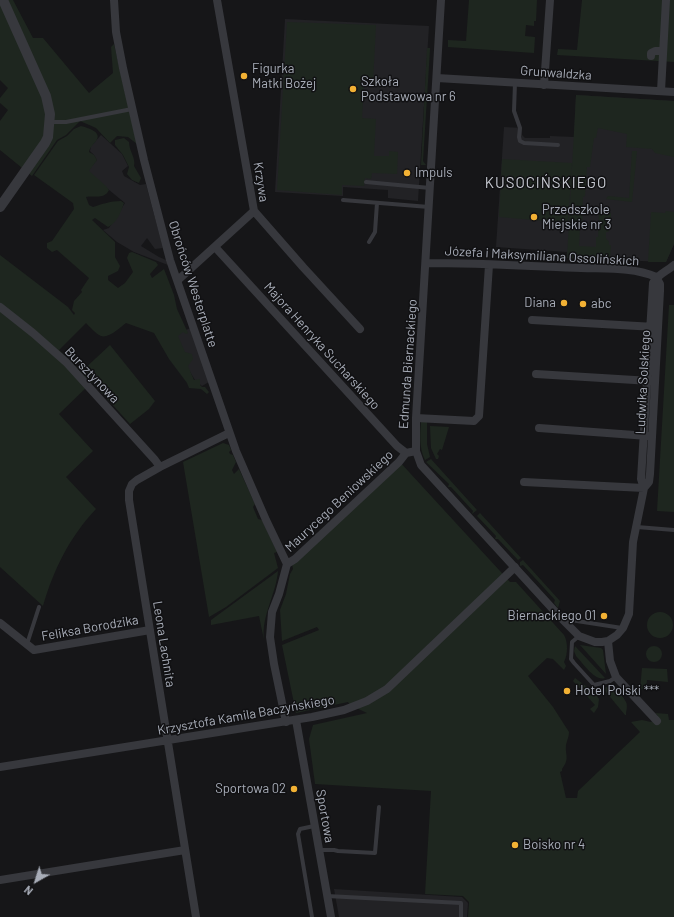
<!DOCTYPE html>
<html>
<head>
<meta charset="utf-8">
<style>
	body { margin:0 }
	#map { position:relative; width:674px; height:917px; overflow:hidden; background:#161618; font-family:Barlow,sans-serif }
	canvas { display:block }
	.north { position:absolute; left:16px; top:861px; width:40px; height:40px; -webkit-text-stroke:3px #111113; paint-order:stroke; rotate:219deg; font-size:11px; font-weight:700; line-height:16px; text-align:center; color:#a8adb8 }
	.north::after { content:''; display:block; margin:auto; width:14px; height:18px; background:#a8adb8; clip-path:polygon(50% 0,100% 100%,50% 72%,0 100%) }
</style>
</head>
<body>
<div id="map">
<canvas width="674" height="917"></canvas>
<div class="north">N</div>
</div>
<script>
const ctx = document.querySelector('canvas').getContext('2d');
ctx.lineJoin = 'round';
function fillPath(path, color) {
  ctx.fillStyle = color;
  ctx.fill(path, 'evenodd');
}
function stroke(path, color, width, dash) {
  ctx.strokeStyle = color;
  ctx.lineWidth = width;
  ctx.lineCap = dash ? 'butt' : 'round';
  ctx.setLineDash(dash || []);
  ctx.stroke(path);
}
function write(font, color, halo, rows, align = 'center') {
  ctx.font = font + ' Barlow,sans-serif';
  ctx.lineWidth = 3;
  ctx.setLineDash([]);
  ctx.textBaseline = 'middle';
  ctx.strokeStyle = halo;
  ctx.fillStyle = color;
  for (const [text, x, y, turn = 0] of rows) {
    ctx.save();
    ctx.translate(x, y);
    ctx.rotate((+turn || 0) * Math.PI / 180);
    ctx.textAlign = isNaN(turn) ? turn : align;
    if (halo) ctx.strokeText(text, 0, 0);
    ctx.fillText(text, 0, 0);
    ctx.restore();
  }
}
fillPath(new Path2D(`
	M285,19L429,26L418,201L388,198V190L343,187V196L275,192Z
	M576,95L674,101V244L666,262L567,258V252L496,247L504,127L522,128V135L525,138H550V136L574,137Z
	M101,135L122,154L128,166L122,171L124,176L140,185L146,184L163,248L155,249L147,238L141,246L159,257L166,260L168,265L134,252L117,242L103,230L109,228L125,203L87,172L97,160L94,155L90,151L91,146Z
	M191,328L209,382L202,386L195,380L187,367L175,334Z
	M334,889L462,897L468,903L467,917H339Z`), '#222225');
fillPath(new Path2D(`
	M0,0H13L33,38H43L89,93L113,73L111,47L114,44L137,144L128,137L117,136L110,143L96,128L80,121L66,135L57,140L32,176L0,150V121L8,110L0,103V98L8,88L0,80Z
	M469,0H537L536,21H534V26L526,25L525,36L535,37L534,53L448,47V40L466,41Z
	M582,0H674V62L557,55L558,49L577,50Z
	M287,22L376,25L373,84L364,83L362,118L376,119L374,156H389V151L398,152L397,174L372,173L371,179L365,178L364,186L342,185V195L277,190Z
	M427,48H430V50L423,161L426,165H421Z
	M576,95L674,101V157L655,153L652,149L626,147L627,134L598,128L596,138H594L590,167H587L585,196L583,197L582,226H580L579,246L596,247V237H598L599,209L606,210V213H611V219L607,220V226L610,229L608,232H606V238L609,242V245H611L610,260L567,258Z
	M81,126C88,128 103,132 96,141C93,145 90,147 89,152L94,155L97,160L89,171L106,186L109,190C104,200 95,195 86,197L89,205L93,207C102,204 111,201 121,201L124,203C121,212 117,223 108,227L95,218L92,220L115,242V257L120,266L118,271L108,276V280L118,288L125,283L133,272L127,258L129,253L132,252L156,262L158,265L150,274L152,278L164,269L174,295L177,309L188,333L186,334L183,332L178,336L185,352L192,354L193,359L188,366L194,380L200,379V385L202,387H205L209,392L207,394L201,389L189,388L187,383L169,359L154,333L126,323C121,327 108,339 101,336C96,334 90,327 86,323L59,350L81,372L110,345L155,401L149,409L130,424L92,382L59,414L93,451L66,477L96,509C70,536 53,571 43,606L0,567V255L68,307L74,315L75,313L72,310L74,301L82,292L81,290L89,278L57,250L52,252L47,248V243L52,241L74,209L73,203L34,175L58,141L67,136L74,129Z
	M124,138L129,142C129,151 136,158 134,166L141,178L139,183L132,180L127,174L129,167L123,155L115,145V140Z
	M632,151H637L632,202L606,199L608,196L629,198Z
	M502,159L572,163L568,223L499,217Z
	M666,211L674,212V244L666,262H648L651,212L665,213Z
	M669,305H674V512L657,511Z
	M427,421V444L430,457L425,460C419,448 420,435 421,422Z
	M430,426L449,427L442,450L440,449L437,454L439,456L438,459H436L431,448Z
	M223,443L229,445L231,450L229,452L230,454L233,455L236,462L232,470L234,474L239,469L255,504L253,507L258,519L262,520L277,552L274,553L278,568L226,607L209,617L183,462Z
	M431,459L477,510L472,514L473,511L451,487H448L449,484L426,462Z
	M398,460L500,571L510,582H516L564,635C568,642 568,654 564,662L566,666L564,670L553,659L547,658L528,676L553,707L569,732C569,737 567,740 566,745C565,756 570,758 562,769V771L560,772L566,798H577L578,791L640,732L631,722L642,720L651,722L658,716L655,713L668,714L669,720H674V917H468L469,902L463,896L425,894L431,791L315,784L309,739L313,725L367,713L350,705L348,702L296,713L282,645L319,630L317,627L282,641L280,610L286,594L290,574L293,569L291,558Z
	M480,513L521,558L518,560L498,539H495L496,536L477,516Z
	M523,560L560,601L558,608L554,603L555,600L523,565L520,566V562Z
	M278,571C276,595 261,616 264,640L259,616L211,625V620Z
	M647 625a13 13 0 1 1 26 0a13 13 0 1 1-26 0Z
	M580,645L601,648L603,650L606,674Z
	M575,646L605,678C595,682 582,662 576,656L574,651Z
	M646 654a8 8 0 1 1 16 0a8 8 0 1 1-16 0Z
	M642,668L667,669L668,682L647,680L646,688L640,690Z
	M575,678L594,692L599,699L598,707L594,713L590,709L595,705L573,681Z
	M605,687C613,687 622,694 626,702C628,706 626,711 626,715H625L606,692Z`), '#1e261f');
stroke(new Path2D(`
	M515,83L514,111L520,128L519,137L520,141L524,143L558,145
	M50,122H66L132,109
	M366,182L430,188
	M343,200L429,207
	M369,242L375,232L377,203
	M637,527L674,530
	M564,619L622,628
	M579,636L572,642L571,659L574,663L594,685L610,681L616,677
	M27,644L39,607
	M319,850H334L338,851L375,853L379,807
	M327,896L461,903V917
	M312,917L298,834L300,829L314,826`), '#37383d', 4);
stroke(new Path2D(`
	M114,0L116,32L123,68L144,160L170,260L236,451L266,520L287,564
	M217,0L254,211L303,267L360,329
	M441,0L416,418V451L421,465L561,618L579,636L595,642H602L608,641L617,635L623,628L629,614L633,542L644,488L641,479L653,283C658,274 666,272 674,265
	M651,56V53L655,51H663
	M437,78L674,92
	M544,85L550,0
	M661,91L666,0
	M215,247L397,446L406,453L416,451
	M426,263C477,263 530,266 581,268C605,269 633,267 656,277
	M178,280L254,211
	M0,307L33,333L67,363L155,460L160,467
	M532,320L655,327
	M536,374L651,381
	M416,418L474,421L479,416L489,265
	M539,428L648,436
	M524,482L644,488
	M644,488L649,482L650,474L660,291V284L656,277
	M287,564L295,559L399,462L406,453
	M0,623L34,650L150,630
	M608,641L610,661L616,677L657,721
	M296,720L331,917
	M286,722L274,664L270,637L272,612L279,594L287,564
	M0,767L312,717L344,710L367,701L387,689L515,567
	M0,880L185,850
	M196,917L129,500V491L132,484L137,480L160,467L229,433`), '#37383d', 8);
stroke(new Path2D(`
	M0,207L45,143L48,137L50,114L46,96L3,0`), '#37383d', 10);
for (const [x, y, r, color] of [
	[244,76,4,"#f2b134"],
	[353,89,4,"#f2b134"],
	[407,173,4,"#f2b134"],
	[534,217,4,"#f2b134"],
	[564,303,4,"#f2b134"],
	[583,304,4,"#f2b134"],
	[604,616,4,"#f2b134"],
	[567,691,4,"#f2b134"],
	[294,789,4,"#f2b134"],
	[515,845,4,"#f2b134"]
]) {
  const dot = new Path2D();
  dot.arc(x, y, r, 0, 2 * Math.PI);
  ctx.fillStyle = color;
  ctx.fill(dot);
  stroke(dot, '#111113', 1.5);
}
write('13px', '#a8adb8', '#111113', [
	["Figurka",252,69],
	["Matki Bożej",252,84],
	["Szkoła",361,82],
	["Podstawowa nr 6",361,97],
	["Impuls",415,173],
	["Przedszkole",542,210],
	["Miejskie nr 3",542,225],
	["Diana",556,303,"right"],
	["abc",591,304],
	["Biernackiego 01",596,616,"right"],
	["Hotel Polski ***",575,691],
	["Sportowa 02",286,789,"right"],
	["Boisko nr 4",523,845]
], 'left');
write('13px', '#a8adb8', '#111113', [
	["Grunwaldzka",556,73,4],
	["Krzywa",261,182,81],
	["Józefa i Maksymiliana Ossolińskich",542,256,3],
	["Obrońców Westerplatte",193,284,72],
	["Majora Henryka Sucharskiego",322,346,48],
	["Edmunda Biernackiego",408,364,-86],
	["Bursztynowa",92,375,46],
	["Ludwika Solskiego",643,382,-87],
	["Maurycego Beniowskiego",339,501,-43],
	["Feliksa Borodzika",90,628,-10],
	["Leona Lachnita",164,644,81],
	["Krzysztofa Kamila Baczyńskiego",246,715,-10],
	["Sportowa",325,816,80]
]);
ctx.letterSpacing = '1px';
write('15px', '#c9ccd4', '#111113', [
	["KUSOCIŃSKIEGO",546,183]
]);
ctx.letterSpacing = '0px';
</script>
</body>
</html>
